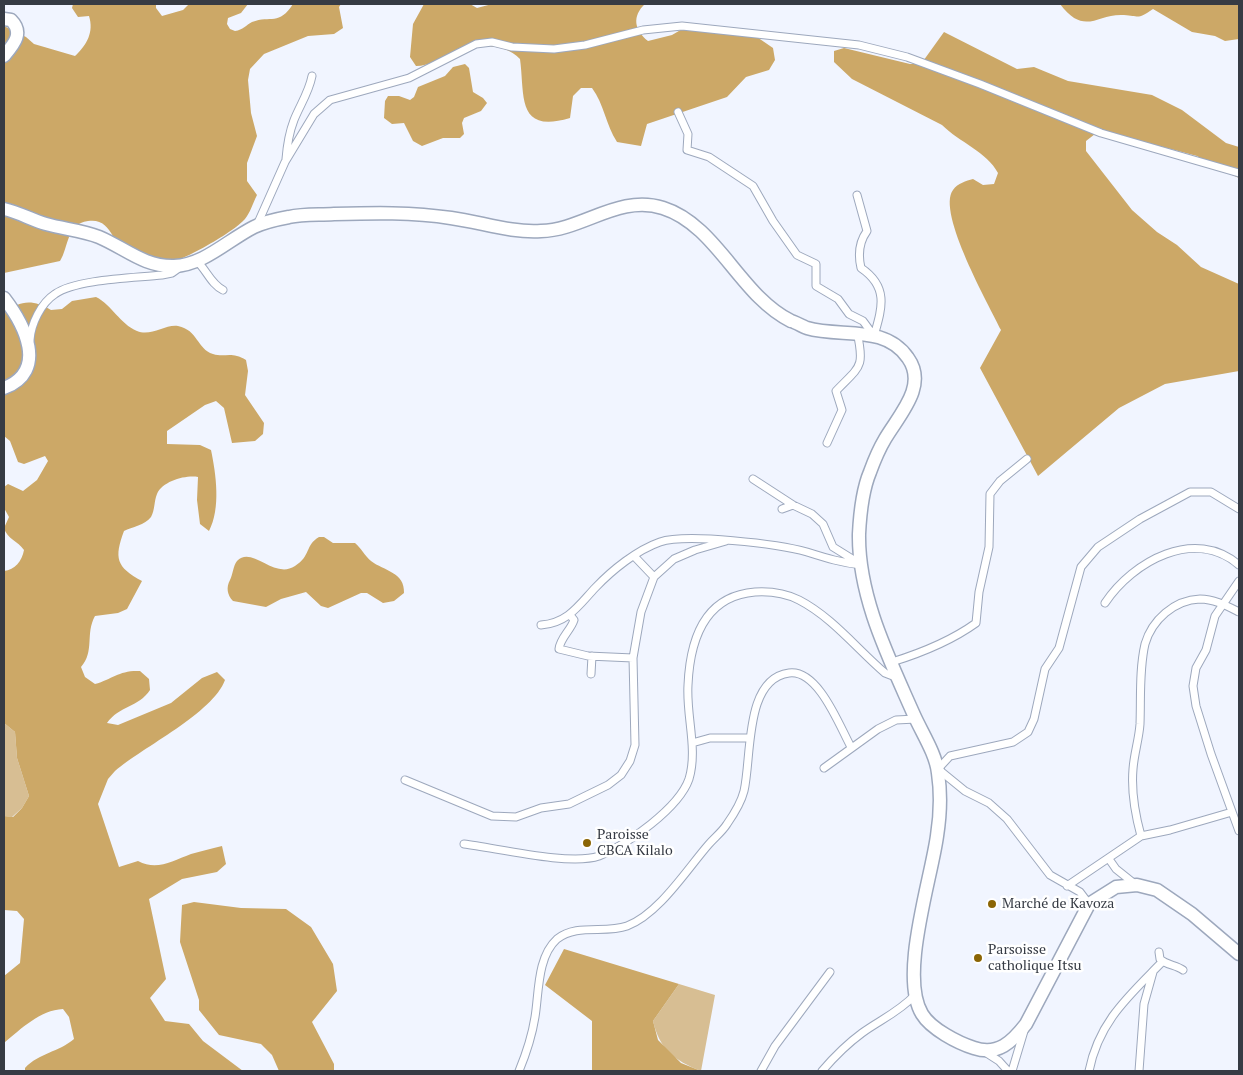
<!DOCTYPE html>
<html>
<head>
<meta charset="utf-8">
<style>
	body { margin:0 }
	#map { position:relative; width:1243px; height:1075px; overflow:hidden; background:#f1f5ff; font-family:"PT Serif",serif }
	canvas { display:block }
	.frame { position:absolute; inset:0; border:5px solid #363b44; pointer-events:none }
</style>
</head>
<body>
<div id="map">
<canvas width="1243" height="1075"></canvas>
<div class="frame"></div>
</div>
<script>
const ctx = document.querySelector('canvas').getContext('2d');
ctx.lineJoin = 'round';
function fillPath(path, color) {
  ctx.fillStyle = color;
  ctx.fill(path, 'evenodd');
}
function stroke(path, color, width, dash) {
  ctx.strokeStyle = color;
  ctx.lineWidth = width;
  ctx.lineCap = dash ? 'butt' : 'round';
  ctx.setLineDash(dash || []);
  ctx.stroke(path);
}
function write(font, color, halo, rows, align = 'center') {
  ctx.font = font + ' "PT Serif",serif';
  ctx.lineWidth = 5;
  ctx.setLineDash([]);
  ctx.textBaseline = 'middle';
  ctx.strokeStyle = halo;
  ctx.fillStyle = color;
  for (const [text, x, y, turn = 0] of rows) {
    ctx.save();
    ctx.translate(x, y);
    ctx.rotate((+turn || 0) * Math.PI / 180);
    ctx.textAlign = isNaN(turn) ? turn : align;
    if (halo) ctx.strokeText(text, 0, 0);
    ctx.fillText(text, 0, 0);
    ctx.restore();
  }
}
fillPath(new Path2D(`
	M4,723L15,732L17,758L29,796L22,808L12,817L4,816Z
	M679,984L715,995L701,1071C674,1060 660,1050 653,1021Z`), '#d7be93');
fillPath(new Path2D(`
	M73,4H156V8L162,16L183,10L189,4H248L241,13L228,18L227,24L230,29L235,31C243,30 246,25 252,22C271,15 279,26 293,4H341L339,7L343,28L334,34L308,36L264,54L250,69L248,80L251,113L257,136L247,163V181L257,195C253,203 250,213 245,219C233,233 176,265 158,266C151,266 136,259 129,256C113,248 113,217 88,221C66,224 69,247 60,261L4,273V26L26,37L34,44L75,56C87,45 94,32 89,16L78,17L72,8Z
	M424,4H470L477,8L492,4H645C632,16 634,30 648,41L672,35L684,28L754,35L773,48L775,60L769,70L746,77L727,97L647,124L641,146L617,142C606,125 604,104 592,88H581L573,96L570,118C516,134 525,96 520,59C503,41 470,44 449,54C436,59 430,66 416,66L410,57L413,24Z
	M1060,4H1239V39L1225,41L1215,36L1192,32L1153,9C1137,20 1140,16 1124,15C1097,13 1085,37 1060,4Z
	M944,32L1017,69L1034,67L1068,81L1152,95L1182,110L1226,143L1239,147V178L1218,169L1197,156L1129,138L1095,134L1086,141V151L1132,210L1157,232L1177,245L1201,267L1239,284V371L1165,384L1119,408L1038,476L980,368L1001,330C990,307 936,212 953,190C958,183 966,181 973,179L983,185L994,184L998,173C987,152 959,142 942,125L852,79L834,62V51L844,48L910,64H921Z
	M465,64L469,68L473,92L483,98L487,103L481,111L464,118L462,123L464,134L460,138H443L422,146L413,141L404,123L392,124L384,118L385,101L388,96H399L410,100L414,97L418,87L445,76L453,67Z
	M96,297C112,305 120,324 137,331C151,337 165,324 178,326C198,330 197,349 213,354C225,358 231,351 246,360L248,371L245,395L264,423L263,434L255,441L232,443L224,408L216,401L205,405L167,431V444L200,445L211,450C216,474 221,508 209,531L200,524L197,500L198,477C185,475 163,481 157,494C154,501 155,510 151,517C145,525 132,527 124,531C114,558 116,567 142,581L127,609L118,613L95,616C85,634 95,651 81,667L85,677L95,684C113,679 119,670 140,671L149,679L150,690C139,707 119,706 107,723L118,725L171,703L202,678L217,672L225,680C213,713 143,747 115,771L108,779L98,804L119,867L138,861C157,871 172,861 191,854C201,851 211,849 222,846L226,864L217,872L182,879L149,899L166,979L150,998L165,1021L189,1024L203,1041L243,1071H25V1068C39,1053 59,1052 74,1039L69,1017L63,1009C40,1010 21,1029 4,1043V976L20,963L24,919L17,911L4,910V816L13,817L22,808L29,796L17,758L15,732L4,723V571C15,570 22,561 24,550C18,541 7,539 4,528L9,517L4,508V487L8,484L23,491L37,480L48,461L45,456L24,464L18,462L10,441L4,436V313C20,300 33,299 51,310L62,309L72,301Z
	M319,537H324L333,543H355C361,548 365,556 371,561C384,571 405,572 404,593L394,601L383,603L367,593H361L328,608L321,606L306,592L281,599L266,607L233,601C227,595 226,587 230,580C233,574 233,566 237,561C252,545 274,580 295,566C311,556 305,545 319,537Z
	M194,902L241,908L286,909L311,927L333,964L337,991L312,1022L334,1064V1071H279L272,1055L261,1044L219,1035L199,1010V1000L180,942L182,905Z
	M564,949L679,984L653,1021L658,1040L681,1063L701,1071H592V1021L545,985Z`), '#cca867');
const street = new Path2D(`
	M678,112L688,134L687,150L709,157L753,186L773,221L797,255L816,264V286L838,299L849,314L863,321L874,336
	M286,159C287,146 289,133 294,120C300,105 309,92 312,76
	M857,195L867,231C859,242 858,255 861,268C889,287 882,308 874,336
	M257,225L285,162L314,114L330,100L409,78L476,44L492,42L512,47L554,49L585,45L643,30L682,26L859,45L907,57L980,84L1101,133L1239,173
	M197,261C207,271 211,284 223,290
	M30,340C31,324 41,303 55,294C76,279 136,278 162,275L172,273L179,268
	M827,443L842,410L836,391C860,366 865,368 857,332
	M782,509L793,505
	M634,556L654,577
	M1239,581L1215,616L1206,650L1196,668L1193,686L1196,706L1211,754L1239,831
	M1105,603C1133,561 1195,527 1239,565
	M570,615L574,620C571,630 560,638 559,649L588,656L633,658
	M541,625C568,623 579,605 595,588C612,570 637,550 660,542C686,533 779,544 807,552C826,558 842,563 862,565L833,547L823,524L812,514L793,505L753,479
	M892,662C921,653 951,641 976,623L979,592L989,547L990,494L1000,481L1027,459
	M591,674L592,656
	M692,743L710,738H750
	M824,768L878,729L896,720L916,719
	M405,780L492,816L516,817L541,808L569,804L608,785L621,775L630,761L635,745L633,658L641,612L654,577L674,559L695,550L726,541
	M1141,836C1135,814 1131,792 1133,769C1134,754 1139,739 1140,724C1141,698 1139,670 1145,644C1152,620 1174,600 1200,599C1214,599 1227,606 1239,612
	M464,844C497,848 570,866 599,856C627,845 679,808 689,779C698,749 686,716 688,685C690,640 704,596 755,592C771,591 785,593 799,600C832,617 857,649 885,673L898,678
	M1109,859L1116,869L1136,885
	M1067,886L1141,836L1170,830L1232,812
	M1089,904L1080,892L1050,875L1007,819L989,803L965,791L938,769L950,756L1013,742L1028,732L1034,719L1045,669L1059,648L1081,567L1098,547L1140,519L1190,492H1211L1239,509
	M1159,952L1160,959C1166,965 1176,965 1183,970
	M985,1052L999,1061L1008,1071
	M519,1071C526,1054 532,1036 535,1017C539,993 537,957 557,939C577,923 605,934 627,926C659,914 687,869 709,844C715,837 722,832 727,824C734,814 741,803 744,791C752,757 744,679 789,673C818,669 839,725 851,747
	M761,1071L775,1046L830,972
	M822,1071C834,1057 847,1044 862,1033C880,1020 899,1012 915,995
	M1012,1071L1024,1031
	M1089,1071C1099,1021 1129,996 1162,962
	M1139,1071L1144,1004L1153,972`);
const highway = new Path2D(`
	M4,19L11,20C24,33 14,44 4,56
	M4,209C18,212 32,220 46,224C63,229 82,230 99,237C125,248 144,267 174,266C204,265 228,240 254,227C264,222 278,219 289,217C303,214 319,215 334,214C373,213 412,212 451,218C481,222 511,233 541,231C583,230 619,194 663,208C717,225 740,296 791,321C793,321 806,328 807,328C841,338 885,324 908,358C928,386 899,415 885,439C879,449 874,461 870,472C862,491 860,514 859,534C858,597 889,658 914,715C922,733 936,754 938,773C941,793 940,817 937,836C931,880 899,976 922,1014C931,1029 958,1043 974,1048C998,1056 1012,1042 1026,1024L1089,904L1116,887L1137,885L1157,890L1192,914L1239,954
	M4,298C24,324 49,371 4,388`);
stroke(street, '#9da8bd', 9);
stroke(highway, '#9da8bd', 15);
stroke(street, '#fff', 7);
stroke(highway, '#fff', 12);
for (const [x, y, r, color] of [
	[587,843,5,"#8b6505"],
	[992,904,5,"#8b6505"],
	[978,958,5,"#8b6505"]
]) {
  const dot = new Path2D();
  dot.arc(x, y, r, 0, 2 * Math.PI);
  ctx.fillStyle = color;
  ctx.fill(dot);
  stroke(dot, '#fff', 2);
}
write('14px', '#363b44', '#fff', [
	["Paroisse",597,835],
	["CBCA Kilalo",597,851],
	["Marché de Kavoza",1002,904],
	["Parsoisse",988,950],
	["catholique Itsu",988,966]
], 'left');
</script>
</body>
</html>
